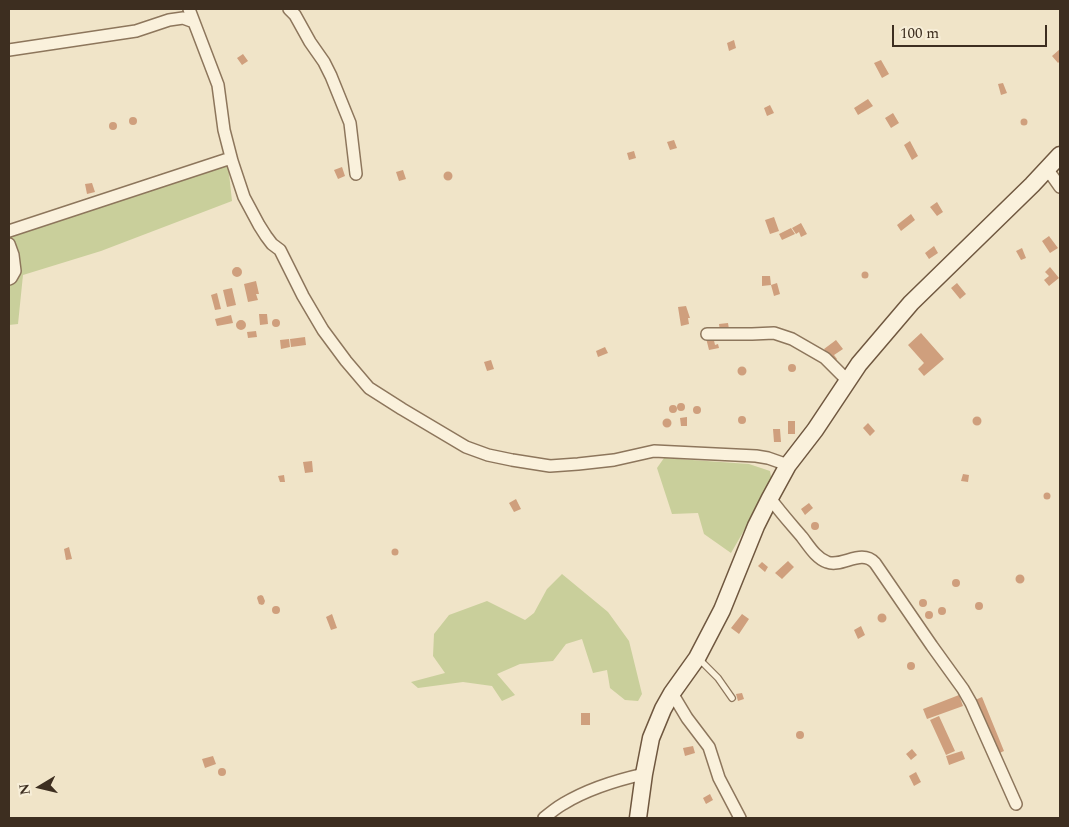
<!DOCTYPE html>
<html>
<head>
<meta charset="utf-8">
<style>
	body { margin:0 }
	#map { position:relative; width:1069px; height:827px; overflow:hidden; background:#f0e4c8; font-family:Spectral,serif }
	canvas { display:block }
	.frame { position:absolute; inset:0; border:10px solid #3d2e20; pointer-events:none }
	.north { position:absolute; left:15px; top:762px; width:50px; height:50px; -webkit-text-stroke:4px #f7eed8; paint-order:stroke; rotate:261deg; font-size:14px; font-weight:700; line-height:20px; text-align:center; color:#3d2e20 }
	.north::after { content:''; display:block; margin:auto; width:18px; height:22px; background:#3d2e20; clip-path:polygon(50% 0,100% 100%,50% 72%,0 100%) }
	.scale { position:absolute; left:892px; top:25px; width:155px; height:22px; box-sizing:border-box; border:2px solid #3d2e20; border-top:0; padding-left:6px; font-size:15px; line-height:18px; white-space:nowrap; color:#3d2e20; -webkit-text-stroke:4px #f7eed8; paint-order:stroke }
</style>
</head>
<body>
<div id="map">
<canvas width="1069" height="827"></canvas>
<div class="frame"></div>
<div class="north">N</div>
<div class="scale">100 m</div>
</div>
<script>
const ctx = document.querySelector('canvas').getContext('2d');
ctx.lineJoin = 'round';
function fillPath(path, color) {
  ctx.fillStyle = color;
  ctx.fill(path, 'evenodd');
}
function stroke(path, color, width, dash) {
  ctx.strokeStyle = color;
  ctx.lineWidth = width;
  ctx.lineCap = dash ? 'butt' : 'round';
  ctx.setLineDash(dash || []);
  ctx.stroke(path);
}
fillPath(new Path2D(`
	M228,164L232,201L101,251L23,275L18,324L9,325V274L12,266L9,241L10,234Z
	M664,458L749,464L770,471L772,482L731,553L704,534L698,513L672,514L657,468Z
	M562,574L608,612L629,641L642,694L638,701L625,700L610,688L607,670L593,673L582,639L566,644L553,661L520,664L497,674L515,695L502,701L492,686L463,682L418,688L411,682L445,673L433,656L434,634L449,615L487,601L525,620L534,613L547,589Z`), '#c9cf9b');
fillPath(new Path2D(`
	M734,40L736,48L729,51L727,43Z
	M1060,49V61L1058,63L1052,56Z
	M243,54L248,61L242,65L237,58Z
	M881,60L889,74L882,78L874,63Z
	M1003,83L1007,93L1001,95L998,84Z
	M868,99L873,106L858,115L854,108Z
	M770,105L774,113L767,116L764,108Z
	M893,113L899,123L891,128L885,118Z
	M129 121a4 4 0 1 1 8 0a4 4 0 1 1-8 0Z
	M1020.5 122a3.5 3.5 0 1 1 7 0a3.5 3.5 0 1 1-7 0Z
	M109 126a4 4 0 1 1 8 0a4 4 0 1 1-8 0Z
	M674,140L677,148L670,150L667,142Z
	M910,141L918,156L912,160L904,145Z
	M634,151L636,158L629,160L627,153Z
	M342,167L345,176L338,179L334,170Z
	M403,170L406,179L399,181L396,172Z
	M443.5 176a4.5 4.5 0 1 1 9 0a4.5 4.5 0 1 1-9 0Z
	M92,183L95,192L87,194L85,184Z
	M937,202L943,212L937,216L930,207Z
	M911,214L915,220L901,231L897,225Z
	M774,217L779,231L770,234L765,220Z
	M801,223L807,234L801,237L799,232L796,234L792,228Z
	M791,228L795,234L782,240L779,234Z
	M1049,236L1058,248L1050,253L1042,241Z
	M934,246L938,253L929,259L925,253Z
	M1022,248L1026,258L1021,260L1016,251Z
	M232 272a5 5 0 1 1 10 0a5 5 0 1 1-10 0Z
	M1050,267L1059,278L1049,286L1044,280L1049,276L1045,272Z
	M861.5 275a3.5 3.5 0 1 1 7 0a3.5 3.5 0 1 1-7 0Z
	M762,276H770L771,285L762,286Z
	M256,281L259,294H256L258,300L248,302L244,284Z
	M777,283L780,294L774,296L771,285Z
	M957,283L966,294L960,299L951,288Z
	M232,288L236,305L227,307L223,290Z
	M217,293L221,309L215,310L211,295Z
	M686,306L690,318H688L689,324L681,326L678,307Z
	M259,314H267L268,324L260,325Z
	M231,315L233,323L217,326L215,319Z
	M272 323a4 4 0 1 1 8 0a4 4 0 1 1-8 0Z
	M236 325a5 5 0 1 1 10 0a5 5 0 1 1-10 0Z
	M728,323L729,329L720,331L719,324Z
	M256,331L257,337L248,338L247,332Z
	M921,333L944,359L924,376L918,369L924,363L908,345Z
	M713,336L715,345L718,344L719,348L709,350L706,338Z
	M305,337L306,345L291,347L290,339Z
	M289,339L290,347L281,349L280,340Z
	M836,340L843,349L834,355L837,359L834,362L824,349Z
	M605,347L608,353L598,357L596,351Z
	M491,360L494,369L487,371L484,362Z
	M788 368a4 4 0 1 1 8 0a4 4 0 1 1-8 0Z
	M737.5 371a4.5 4.5 0 1 1 9 0a4.5 4.5 0 1 1-9 0Z
	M677 407a4 4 0 1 1 8 0a4 4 0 1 1-8 0Z
	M669 409a4 4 0 1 1 8 0a4 4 0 1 1-8 0Z
	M693 410a4 4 0 1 1 8 0a4 4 0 1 1-8 0Z
	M738 420a4 4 0 1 1 8 0a4 4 0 1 1-8 0Z
	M972.5 421a4.5 4.5 0 1 1 9 0a4.5 4.5 0 1 1-9 0Z
	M687,417V426H681L680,418Z
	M662.5 423a4.5 4.5 0 1 1 9 0a4.5 4.5 0 1 1-9 0Z
	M788,421H795V434H788Z
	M868,423L875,431L870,436L863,428Z
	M773,429H780L781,442H774Z
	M312,461L313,472L305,473L303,462Z
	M963,474L969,475L968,482L961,481Z
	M284,475L285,482H280L278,476Z
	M1043.5 496a3.5 3.5 0 1 1 7 0a3.5 3.5 0 1 1-7 0Z
	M516,499L521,509L514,512L509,503Z
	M809,503L813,508L805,515L801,509Z
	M811 526a4 4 0 1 1 8 0a4 4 0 1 1-8 0Z
	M69,547L72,559L66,560L64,549Z
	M391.5 552a3.5 3.5 0 1 1 7 0a3.5 3.5 0 1 1-7 0Z
	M788,561L794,567L782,579L775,573Z
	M762,562L768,567L765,572L758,566Z
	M1015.5 579a4.5 4.5 0 1 1 9 0a4.5 4.5 0 1 1-9 0Z
	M952 583a4 4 0 1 1 8 0a4 4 0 1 1-8 0Z
	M261,595L263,596L265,601L264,604L262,605L259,604L257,598L258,596Z
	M919 603a4 4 0 1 1 8 0a4 4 0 1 1-8 0Z
	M975 606a4 4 0 1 1 8 0a4 4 0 1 1-8 0Z
	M272 610a4 4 0 1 1 8 0a4 4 0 1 1-8 0Z
	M938 611a4 4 0 1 1 8 0a4 4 0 1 1-8 0Z
	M925 615a4 4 0 1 1 8 0a4 4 0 1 1-8 0Z
	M877.5 618a4.5 4.5 0 1 1 9 0a4.5 4.5 0 1 1-9 0Z
	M332,614L337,628L331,630L326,617Z
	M742,614L749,619L739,634L731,628Z
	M861,626L865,635L858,639L854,630Z
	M907 666a4 4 0 1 1 8 0a4 4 0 1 1-8 0Z
	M742,693L744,699L738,701L736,694Z
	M959,695L963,706L927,719L923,709Z
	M982,697L1004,751L995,755L973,701Z
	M581,713H590V725H581Z
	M939,716L955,751L946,755L930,720Z
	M796 735a4 4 0 1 1 8 0a4 4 0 1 1-8 0Z
	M693,746L695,753L685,756L683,748Z
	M912,749L917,755L911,760L906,754Z
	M962,751L965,759L949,765L946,756Z
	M213,756L216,764L205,768L202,759Z
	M218 772a4 4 0 1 1 8 0a4 4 0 1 1-8 0Z
	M916,772L921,782L914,786L909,776Z
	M710,794L713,800L706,804L703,798Z`), '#cf9f7d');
const lane = new Path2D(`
	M698,658L718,678L732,698`);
const street = new Path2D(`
	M189,9L218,85L224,130L232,161L244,197L259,225L266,236L272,244L280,250L303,296L323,330L346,361L369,388L402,409L466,447L488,455L512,460L550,466L578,464L614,460L654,451L756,456L768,458L788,465
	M289,9L295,15L310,42L324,62L331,76L350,123L356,174
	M9,50L136,31L169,20L183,18L194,22
	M1048,170L1060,187
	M9,231L231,158
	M9,244L13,255L15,271L11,278L9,279
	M707,334H752L774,333L792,339L825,358L847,380
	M770,498C780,512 791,524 802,537C809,546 816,558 827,562C842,568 861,548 875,563L932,646L963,689L971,703L1016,804
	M672,693L687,718L709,747L719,778L740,818
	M544,818C550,813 556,808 563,804C586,790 617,780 644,774`);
const secondary = new Path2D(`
	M638,818L644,774L651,738L663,709L672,693L697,658L722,610L756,526L770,498L788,465L815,430L859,364L911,303L1032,185L1060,155`);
stroke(lane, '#8d765c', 8);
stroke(street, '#8d765c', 14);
stroke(secondary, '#6f573f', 19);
stroke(lane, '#faf1dc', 5.5);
stroke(street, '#faf1dc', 11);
stroke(secondary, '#faf1dc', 16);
</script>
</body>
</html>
